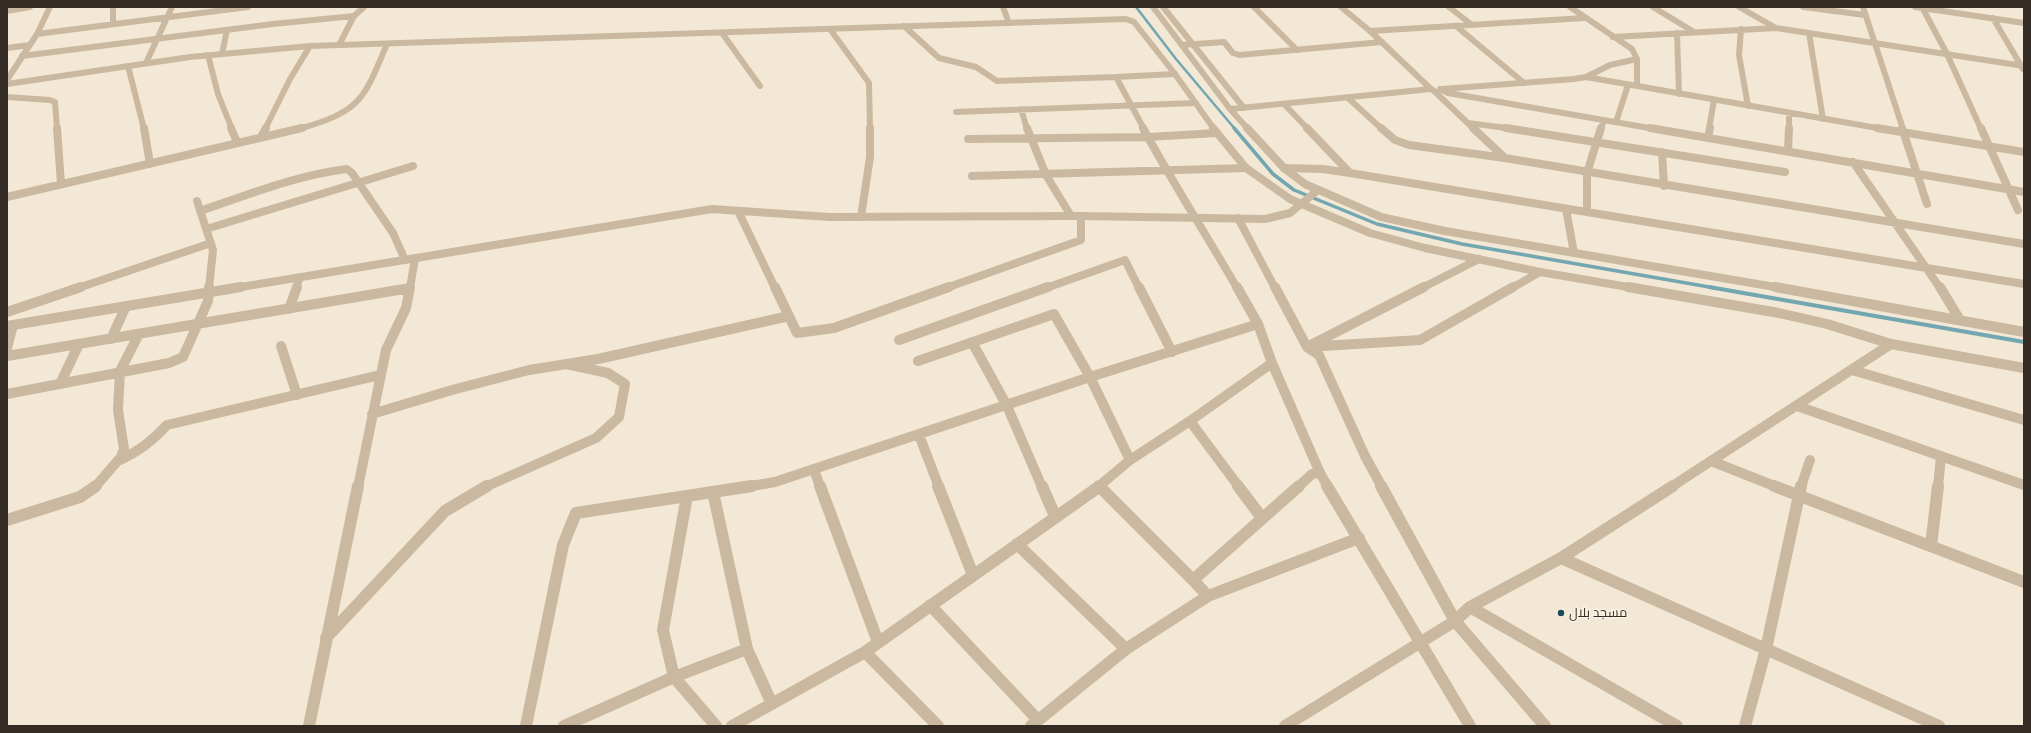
<!DOCTYPE html>
<html>
<head>
<meta charset="utf-8">
<style>
	body { margin:0 }
	#map { position:relative; width:2031px; height:733px; overflow:hidden; background:#f2e8d5; font-family:"Fira Sans Condensed",sans-serif }
	canvas { display:block }
	.frame { position:absolute; inset:0; border:8px solid #342b24; pointer-events:none }
</style>
</head>
<body>
<div id="map">
<canvas width="2031" height="733"></canvas>
<div class="frame"></div>
</div>
<script>
const ctx = document.querySelector('canvas').getContext('2d');
ctx.lineJoin = 'round';
function stroke(path, color, width, dash) {
  ctx.strokeStyle = color;
  ctx.lineWidth = width;
  ctx.lineCap = dash ? 'butt' : 'round';
  ctx.setLineDash(dash || []);
  ctx.stroke(path);
}
function write(font, color, halo, rows, align = 'center') {
  ctx.font = font + ' "Fira Sans Condensed",Cairo,sans-serif';
  ctx.lineWidth = 3;
  ctx.setLineDash([]);
  ctx.textBaseline = 'middle';
  ctx.strokeStyle = halo;
  ctx.fillStyle = color;
  for (const [text, x, y, turn = 0] of rows) {
    ctx.save();
    ctx.translate(x, y);
    ctx.rotate((+turn || 0) * Math.PI / 180);
    ctx.textAlign = isNaN(turn) ? turn : align;
    if (halo) ctx.strokeText(text, 0, 0);
    ctx.fillText(text, 0, 0);
    ctx.restore();
  }
}
stroke(new Path2D(`
	M1136,7L1176,59L1235,129`), '#72a6b1', 2.5);
stroke(new Path2D(`
	M1234,128L1273,174L1294,190L1377,224L1462,244L1715,288`), '#72a6b1', 3.5);
stroke(new Path2D(`
	M1709,287L2024,342`), '#72a6b1', 4);
stroke(new Path2D(`
	M1003,7L1009,23
	M1254,7L1297,50
	M1449,7L1472,25
	M1653,7L1694,32
	M1739,7L1776,28
	M1803,7L1865,15
	M1863,7L1903,129
	M1915,7L2024,23
	M1922,7L1947,54L1981,129
	M113,10V24
	M7,11L30,7
	M1993,18L2023,69
	M904,26L939,58L976,67L997,81L1116,77
	M1456,26L1524,83
	M830,29L869,83L870,129
	M1741,29L1739,55L1748,106
	M1370,31L1585,18
	M722,33L760,86
	M1677,33L1679,94
	M1809,33L1823,119
	M37,34L248,7
	M1613,37L1776,28L2024,66
	M339,45L354,16L364,7
	M1182,45L1224,42L1233,53L1239,55L1382,42
	M7,48L30,45
	M222,54L227,30
	M208,55L218,94L232,129
	M22,56L273,24L354,16
	M1637,59V86
	M146,63L172,7
	M128,66L144,129
	M1586,77L1883,129
	M7,80L37,34L50,7
	M1440,89L1448,93L1655,129
	M1442,89L1574,79L1586,77L1610,65L1637,59L1632,49L1570,7
	M1433,90L1474,129
	M7,97L50,100L55,102L57,129
	M1348,98L1382,129
	M1284,104L1308,129
	M1021,109L1027,129
	M956,112L1196,103
	M1616,122L1628,85
	M1468,123L1514,129
	M265,129L290,79L310,46
	M299,129C361,111 363,101 387,44
	M1144,129L1116,77L1175,74
	M1601,129L1604,120
	M1709,129L1714,100
	M1789,129V113`), '#cab9a0', 6);
stroke(new Path2D(`
	M57,128L61,184
	M144,128L150,164
	M231,128L237,142
	M1027,128L1046,175L1071,216
	M1143,128C1172,182 1206,234 1237,288
	M1307,128L1350,173
	M1381,128L1395,140L1409,145L1505,158L2024,244
	M1473,128L1505,158
	M1506,128L1785,172
	M1650,128L2024,192
	M1877,128L2024,152
	M1902,128L1927,204
	M1981,128L2018,210
	M261,137L266,128
	M1708,138L1710,128
	M968,139L1148,137L1217,133
	M1788,151L1789,128
	M1662,152L1664,186
	M1853,162L1940,288
	M1284,168L1323,169L1350,173L2024,284
	M972,176L1246,168
	M7,197L302,128
	M197,201L213,250L209,288
	M1566,209L1574,253
	M200,211C247,195 297,175 347,169L352,173L393,233L405,260
	M738,211L775,288
	M1587,212V173L1601,128
	M861,217L870,157V128
	M1238,218L1275,288
	M206,229L413,166
	M78,288L211,243
	M296,288L300,277
	M410,288L415,258
	M946,288L1081,240V216
	M1046,288L1125,260L1139,288
	M1422,288L1479,259
	M1512,288L1540,272`), '#cab9a0', 8);
stroke(new Path2D(`
	M775,287L797,333L834,328L949,287
	M1139,287L1172,352
	M1237,287L1258,324L1272,363L1320,473L1328,487
	M1275,287L1307,347L1420,340L1513,287
	M1940,287L1960,320
	M289,309L297,287
	M7,312L81,287
	M111,339L126,306
	M899,340L1048,287
	M972,342L1007,406L1042,487
	M281,346L297,395
	M7,348L13,325
	M7,356L410,288
	M918,361L1054,314L1090,377L1130,460
	M1852,370L2024,420
	M60,384L79,344
	M7,394L169,363L183,357L208,301L209,287
	M1797,406L2024,485
	M372,414L452,390L529,370L598,359L789,316
	M1190,421L1239,487
	M919,435L939,487
	M118,461C139,451 151,442 167,425L380,375
	M1711,461L1777,487
	M814,469L820,487
	M95,487L121,457L124,449L118,410L120,371L139,334
	M358,487L386,350L406,308L410,287
	M485,487L596,438L619,417L625,384L608,373L566,364
	M746,487L775,482L1090,377L1258,324
	M1098,487L1130,460L1190,421L1272,363
	M1298,487L1312,474L1320,473
	M1382,487L1365,456L1319,355L1307,347L1424,287
	M1801,487L1810,460
	M1938,487L1941,456`), '#cab9a0', 10);
stroke(new Path2D(`
	M820,486L878,642
	M938,486L973,575
	M1042,486L1055,516
	M1099,486L1193,580
	M1238,486L1262,518
	M1299,486L1193,580L1208,596L1359,538
	M1327,486L1470,726
	M1381,486L1455,621L1545,726
	M1774,486L2024,582
	M713,492L747,649L772,704
	M687,496L663,630L674,677L716,726
	M7,520L80,497L96,486
	M1017,544L1126,649
	M1931,546L1938,486
	M1561,558L1939,726
	M930,605L1038,720
	M1470,607L1677,726
	M326,638L445,511L487,486
	M865,652L938,726
	M309,726L358,486
	M526,726L563,545L576,513L752,486
	M564,726L674,677L747,649
	M732,726L865,652L1100,486
	M1031,726L1126,649L1208,596
	M1745,726L1766,649L1801,486`), '#cab9a0', 12);
stroke(new Path2D(`
	M1153,7L1230,109L1248,129
	M1163,7L1244,108
	M7,84L190,57L310,46L1126,19L1134,22L1175,74L1214,129
	M1230,109L1431,89L1370,31L1341,7`), '#cab9a0', 6);
stroke(new Path2D(`
	M1213,128L1246,168L1290,199L1370,233L1425,248L1540,272L1634,288
	M1247,128L1284,168L1305,184L1381,217L1445,231L1781,288
	M235,288L712,209L829,217L1081,216L1265,219L1290,213L1318,190`), '#cab9a0', 8);
stroke(new Path2D(`
	M1628,287L1779,313L1827,324L1891,344L2024,368
	M1775,287L2024,332
	M7,326L241,287
	M1671,487L1891,344`), '#cab9a0', 10);
stroke(new Path2D(`
	M1285,726L1455,621L1470,607L1561,558L1673,486`), '#cab9a0', 12);
for (const [x, y, r, color] of [
	[1561,613,4,"#174b58"]
]) {
  const dot = new Path2D();
  dot.arc(x, y, r, 0, 2 * Math.PI);
  ctx.fillStyle = color;
  ctx.fill(dot);
  stroke(dot, '#faf2e1', 1.5);
}
write('13px', '#342b24', '#faf2e1', [
	["مسجد بلال",1569,613]
], 'left');
</script>
</body>
</html>
